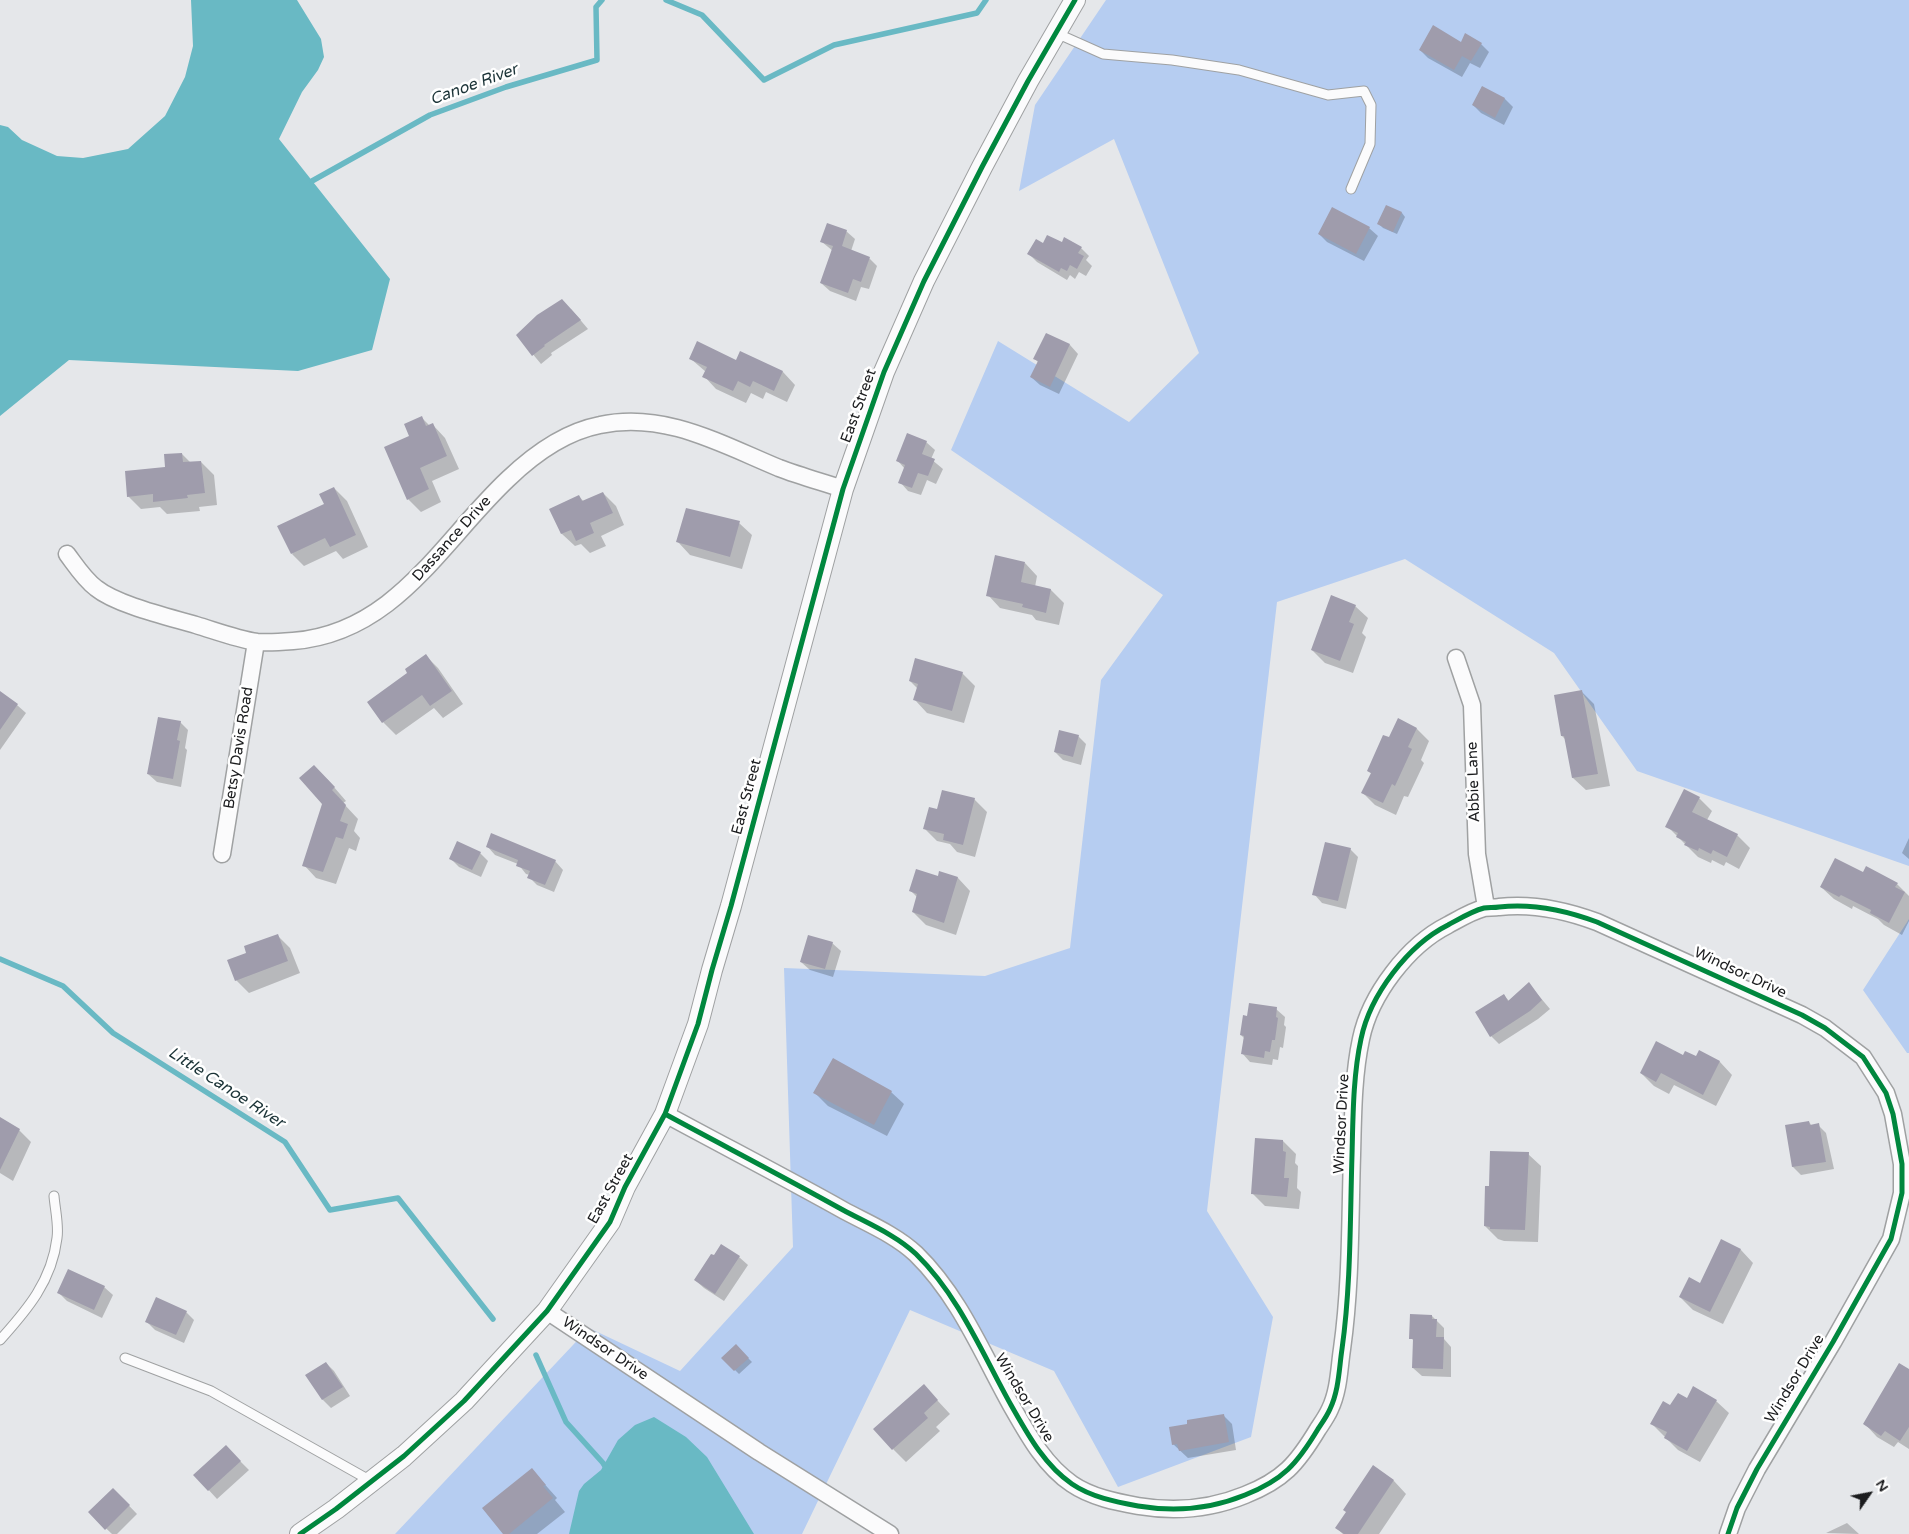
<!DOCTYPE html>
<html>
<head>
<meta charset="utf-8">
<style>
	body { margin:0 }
	#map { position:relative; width:1909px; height:1534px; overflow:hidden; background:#e5e7ea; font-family:"Varela Round",sans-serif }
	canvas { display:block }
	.north { position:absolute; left:1844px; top:1469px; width:50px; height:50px; -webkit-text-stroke:4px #fff; paint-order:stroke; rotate:57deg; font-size:14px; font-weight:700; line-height:20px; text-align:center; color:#1b1c1e }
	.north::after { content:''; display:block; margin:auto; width:18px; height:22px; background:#1b1c1e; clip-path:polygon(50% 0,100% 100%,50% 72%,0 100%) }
</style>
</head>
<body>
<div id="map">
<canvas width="1909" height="1534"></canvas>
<div class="north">N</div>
</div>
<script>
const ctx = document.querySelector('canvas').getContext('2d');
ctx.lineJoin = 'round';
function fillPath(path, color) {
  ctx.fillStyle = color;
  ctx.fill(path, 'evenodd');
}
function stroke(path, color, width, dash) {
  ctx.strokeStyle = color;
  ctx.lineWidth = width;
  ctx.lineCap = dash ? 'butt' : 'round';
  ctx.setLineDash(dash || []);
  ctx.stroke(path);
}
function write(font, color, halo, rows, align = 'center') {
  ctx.font = font + ' "Varela Round",sans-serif';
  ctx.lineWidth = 5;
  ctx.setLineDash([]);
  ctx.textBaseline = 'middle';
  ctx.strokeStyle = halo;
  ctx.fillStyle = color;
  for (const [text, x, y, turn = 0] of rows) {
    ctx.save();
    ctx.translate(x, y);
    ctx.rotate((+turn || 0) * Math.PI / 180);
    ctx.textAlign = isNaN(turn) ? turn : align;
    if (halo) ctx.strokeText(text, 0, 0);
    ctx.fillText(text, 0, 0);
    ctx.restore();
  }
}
fillPath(new Path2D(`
	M1106,0H1909V866L1637,771L1554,653L1405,559L1277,602L1207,1211L1273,1317L1251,1437L1118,1487L1054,1371L910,1310L802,1534H395L589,1328L680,1371L793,1247L784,968L985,976L1070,948L1101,680L1163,595L951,450L998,341L1129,422L1199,353L1114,139L1019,191L1035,105Z
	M1909,919V1053H1907L1863,990Z`), '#b6cdf1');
fillPath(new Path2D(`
	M191,0H297L321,39L324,57L318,70L302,92L279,139L390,279L372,350L298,371L69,360L0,416V125L8,127L22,140L57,156L83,158L128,149L165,116L185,77L193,46Z
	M654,1417L686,1437L707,1457L754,1534H569L579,1491L584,1484L601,1470L618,1440L635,1425Z`), '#69b9c4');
fillPath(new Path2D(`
	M1481,44L1489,52L1480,68L1470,63L1462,77L1428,58L1420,50Z
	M1482,87L1505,99L1513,107L1504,125L1481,113L1473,105Z
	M1387,207L1402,213L1405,217L1397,234L1383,228L1379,224Z
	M1369,228L1378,236L1364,261L1327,242L1319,234Z
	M846,231L855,239L851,251L869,258L877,266L869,289L861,287L856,301L830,291L821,283L833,251L822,242Z
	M1062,243L1081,248L1089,256L1086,260L1092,266L1086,276L1079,272L1075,279L1070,275L1067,280L1037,262L1029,254L1043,244Z
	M571,309L588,329L551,353L552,355L541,364L517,335Z
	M1046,334L1070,345L1078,354L1059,394L1040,385L1031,377L1038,362L1035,359Z
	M741,353L783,372L795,385L787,402L766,392L763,399L751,393L746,403L716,389L704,376L706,372L691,359L737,361Z
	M422,418L430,426L433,425L445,438L459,469L432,481L441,502L421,512L408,499L411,436Z
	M926,442L935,450L931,459L943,469L936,484L927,480L921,495L908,491L900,482L905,469L898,461Z
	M182,454L191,463L201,462L214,475L217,505L199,507L200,511L167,514L160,507L141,509L128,496L167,468Z
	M334,488L347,501L368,547L343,559L336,551L304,566L292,554L326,505Z
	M603,493L616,506L624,525L601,536L606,546L590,553L581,544L575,546L562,534L551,509L579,496L584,502Z
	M739,523L752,535L742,569L690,555L678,542Z
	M1025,563L1037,576L1035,587L1051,590L1064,603L1059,625L1036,620L1032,615L1000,608L988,595Z
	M1355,606L1368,618L1362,633L1366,637L1353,673L1325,663L1312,650Z
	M426,656L438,668L463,704L443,718L434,708L396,735L383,722L369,702L409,673Z
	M962,673L975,686L964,723L927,713L915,700L918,689L910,681Z
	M1581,691L1594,704L1610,786L1586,790L1573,778L1566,740L1562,736Z
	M0,703L17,705L26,713L0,750Z
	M1398,720L1417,729L1429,741L1421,760L1424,763L1408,797L1404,796L1396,815L1375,805L1363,793L1372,774L1368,771L1389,739Z
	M180,722L188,730L185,748L187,750L181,787L157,782L148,774Z
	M1078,736L1086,744L1081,765L1063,760L1055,752Z
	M327,779L346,801L343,803L358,819L354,831L360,838L356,851L349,848L336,884L316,878L304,865L323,804Z
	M1699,798L1712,811L1707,820L1737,835L1750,848L1739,869L1726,862L1724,866L1712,860L1711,863L1698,857L1667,826Z
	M974,799L987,812L975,857L957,852L950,844L937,841L924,828L938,810Z
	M1909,838V859L1902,853Z
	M487,846L555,861L563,870L554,892L537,885L529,877L530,875L526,874L518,864L495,855Z
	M1350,849L1358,857L1346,909L1322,903L1314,894Z
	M480,853L488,861L481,877L459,867L451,859Z
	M1864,874L1897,884L1909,896V921L1902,935L1884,925L1878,919L1853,906L1852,909L1834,899L1821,887Z
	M938,877L958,878L970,891L956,935L926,925L913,912L918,898L911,891Z
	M277,935L290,948L300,973L249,993L236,980L248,954Z
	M832,943L841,951L833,977L810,970L801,962Z
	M1529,984L1550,1009L1538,1019L1499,1044L1491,1036L1504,995L1509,1001Z
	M1276,1009L1285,1017L1284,1025L1286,1027L1283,1048L1280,1047L1278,1060L1273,1059L1272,1065L1250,1062L1242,1053L1244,1038L1241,1035Z
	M1700,1052L1720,1062L1732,1075L1716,1106L1674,1085L1669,1094L1654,1086L1641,1073L1684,1057L1696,1058Z
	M891,1092L904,1104L887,1136L828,1106L815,1093Z
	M0,1118L19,1130L31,1142L13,1181L0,1173Z
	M1809,1122L1812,1126L1818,1125L1826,1133L1834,1169L1801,1175L1793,1167L1786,1126Z
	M1283,1141L1296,1154L1295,1163L1298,1166L1297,1188L1301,1192L1299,1209L1265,1206L1252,1193Z
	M1528,1154L1541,1166L1538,1242L1504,1241L1498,1239L1485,1226L1490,1187Z
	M1722,1241L1741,1250L1753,1263L1723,1324L1693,1310L1680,1297L1701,1284Z
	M722,1246L739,1257L748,1265L724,1301L704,1288L695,1280Z
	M104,1287L113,1295L102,1318L67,1301L58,1292Z
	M186,1312L194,1320L184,1343L155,1330L147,1322Z
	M1432,1316L1444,1328V1339L1451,1347V1377L1422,1376L1413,1368L1414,1341L1411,1338Z
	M736,1346L752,1362L739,1374L723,1358Z
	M326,1363L334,1371L350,1396L331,1408L323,1400L307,1375Z
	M1909,1371V1449L1898,1442L1894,1447L1877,1437L1865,1424Z
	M924,1386L950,1414L936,1427L940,1431L906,1462L893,1449Z
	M1687,1399L1716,1401L1729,1413L1700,1462L1678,1450L1652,1424L1671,1407Z
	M1224,1416L1232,1424L1236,1450L1188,1458L1173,1444Z
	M234,1455L249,1470L217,1499L195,1475Z
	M1373,1467L1394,1481L1406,1494L1379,1534H1343L1337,1528Z
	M532,1470L557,1498L555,1500L565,1512L537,1534H505Z
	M113,1489L137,1514L117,1534H112L89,1512Z
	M1847,1523L1859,1534L1826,1533Z`), '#0003');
stroke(new Path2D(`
	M666,0L702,15L764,80L834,45L977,13L986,0
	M312,181L430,115L506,87L597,60L596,7L602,0
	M0,959L63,986L113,1033L285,1142L330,1210L398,1198L493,1319
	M536,1355L566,1422L603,1463L608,1471`), '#69b9c4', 5.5);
fillPath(new Path2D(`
	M1433,25L1461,42L1465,33L1482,43L1471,61L1462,56L1454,70L1419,50Z
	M1482,86L1505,98L1495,118L1472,105Z
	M1386,205L1402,212L1393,232L1377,224Z
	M1332,207L1370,227L1356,254L1318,234Z
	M827,223L847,230L842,246L870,257L861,282L853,279L848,293L820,283L833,246L820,242Z
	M1047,235L1062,242L1064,237L1082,247L1078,253L1084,256L1077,269L1070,265L1067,271L1061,268L1059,272L1027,254L1036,239L1043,243Z
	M562,299L581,320L544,345L545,346L532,356L516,335L537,315Z
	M1046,333L1070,344L1050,387L1030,377L1038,361L1033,359Z
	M697,341L736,360L740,351L783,371L774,391L753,381L750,387L738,381L733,391L702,377L707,367L689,359Z
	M422,416L426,426L433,423L447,456L420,468L429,489L407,500L384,447L409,436L404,424Z
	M907,433L927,441L922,454L935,459L928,476L918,473L912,488L898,483L905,465L896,461Z
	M182,453L183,462L201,461L205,493L187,495L188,498L153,502V494L127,497L125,471L165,467L164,454Z
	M334,487L356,535L330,547L325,538L291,554L277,526L324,504L319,494Z
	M603,492L613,513L590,523L594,533L576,541L571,530L561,534L549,509L579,495L582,501Z
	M686,508L740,521L730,557L676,542Z
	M995,555L1025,562L1021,582L1051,589L1046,613L1022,607L1023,604L986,596Z
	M1331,595L1356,605L1349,622L1354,624L1340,661L1311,650Z
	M426,654L452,691L430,706L422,695L382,723L367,702L407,673L405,669Z
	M915,658L963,672L952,711L913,700L918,684L909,681Z
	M1582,690L1598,774L1572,778L1564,736H1561L1554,695Z
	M0,691L18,704L0,730Z
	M158,717L181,721L177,740L180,741L173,779L147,774Z
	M1398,718L1417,728L1408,747L1412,749L1395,786L1392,784L1383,803L1361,793L1371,773L1367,771L1383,735L1389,737Z
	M1059,730L1079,735L1073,757L1054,752Z
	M314,765L335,787L332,790L346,805L340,821L348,824L343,839L336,837L323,872L302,866L322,804L299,778Z
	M1684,789L1700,797L1692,812L1738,834L1727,857L1713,850L1711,854L1699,848L1698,851L1684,845L1686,842L1676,837L1678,833L1665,827Z
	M942,790L975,798L963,845L943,840L944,834L923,829L929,807L937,809Z
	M491,833L556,860L545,885L527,878L530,871L516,866L518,860L486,847Z
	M457,841L481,852L472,870L449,859Z
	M1325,842L1351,848L1338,901L1312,895Z
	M1835,858L1863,872L1866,866L1898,883L1895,887L1905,892L1889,923L1870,913L1871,910L1841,895L1839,897L1820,887Z
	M916,869L938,876L939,871L958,877L944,923L912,912L917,894L909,891Z
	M278,934L288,961L235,981L227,960L246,953L244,946Z
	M808,935L833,942L825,969L800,962Z
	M1529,982L1542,1000L1530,1011L1490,1037L1475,1012L1504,994L1508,1001Z
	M1249,1003L1277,1007L1276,1017L1278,1018L1275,1040H1272L1270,1052L1265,1051L1264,1058L1241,1054L1244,1036L1240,1035L1243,1015L1247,1016Z
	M1656,1041L1683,1055L1685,1051L1696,1056L1699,1050L1720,1061L1703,1095L1661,1073L1656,1082L1640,1073Z
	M833,1058L892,1091L874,1125L813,1093Z
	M0,1117L20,1129L0,1170Z
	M1809,1121L1810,1125L1819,1123L1826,1162L1792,1167L1785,1125Z
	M1255,1138L1283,1140V1151L1286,1152L1284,1178H1289L1287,1197L1251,1194Z
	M1490,1151L1529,1152L1525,1230L1490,1229V1227L1484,1226L1485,1186H1489Z
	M1721,1239L1741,1249L1710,1312L1679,1297L1689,1277L1700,1283Z
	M721,1244L740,1256L715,1294L694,1280L711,1254L714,1255Z
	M68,1269L105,1286L94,1310L57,1293Z
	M156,1297L187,1311L176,1335L145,1322Z
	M1410,1314L1432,1315V1319H1437L1436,1337H1444L1443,1369L1412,1368L1413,1339H1409Z
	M736,1344L749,1358L734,1371L721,1358Z
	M326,1362L343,1387L322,1400L305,1375Z
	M1899,1363L1909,1369V1427L1900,1441L1885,1431L1881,1436L1863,1424Z
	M924,1384L938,1400L924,1413L928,1418L892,1450L873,1429Z
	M1693,1386L1717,1400L1687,1451L1664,1438L1667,1432L1650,1424L1663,1401L1670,1405L1678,1393L1687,1398Z
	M1224,1414L1229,1442L1179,1451L1177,1444L1172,1445L1169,1427L1187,1424V1420Z
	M226,1445L241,1461L208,1491L193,1475Z
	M1373,1465L1394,1480L1358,1534H1344L1335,1528L1346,1512L1343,1510Z
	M532,1468L546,1485L543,1486L553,1498L509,1534H503L482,1508Z
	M113,1488L130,1505L105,1530L88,1512Z`), '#9f9cac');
const service = new Path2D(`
	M1056,33L1103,54L1172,60L1239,70L1328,95L1364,91L1371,105L1370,144L1351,189
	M0,1340C27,1310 52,1281 57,1238C59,1225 55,1209 54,1196
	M125,1358L211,1391L371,1481`);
const minor = new Path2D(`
	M67,554C76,566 84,579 96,588C117,605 169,617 196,625C216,631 237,639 257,642C269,643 281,642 293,641C395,633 441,542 508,479C534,454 564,432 600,425C664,411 721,444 779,468C800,476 822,482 843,489
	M1456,658L1472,705L1477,854L1486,907
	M222,854L256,642
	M665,1114C724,1146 784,1177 843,1210C867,1223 896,1235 916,1254C959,1296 982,1353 1011,1405C1027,1433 1044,1465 1072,1484C1091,1497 1116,1502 1138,1506C1174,1512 1211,1509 1245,1495C1283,1480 1297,1464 1318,1429C1322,1423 1327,1416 1330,1409C1339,1390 1339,1369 1342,1349C1351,1285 1350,1219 1352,1155C1353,1117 1353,1076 1361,1039C1370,995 1408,945 1448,925C1459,919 1472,911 1484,908C1488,907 1494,908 1499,907C1533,903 1565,910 1597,922L1802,1015L1825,1028L1863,1057L1886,1093L1893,1114L1902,1164V1193L1891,1239L1833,1342L1757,1469L1737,1508L1728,1534
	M547,1311L759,1452L890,1534`);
const tertiary = new Path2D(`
	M300,1534L336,1509L404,1456L464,1401L547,1311L610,1222L625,1187L665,1114L698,1024L712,970L731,906L843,489L884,372L924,281L982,167L1028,81L1075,0`);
stroke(service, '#9fa1a2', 11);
stroke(minor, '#9fa1a2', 19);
stroke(tertiary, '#9fa1a2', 22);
stroke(service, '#fbfbfc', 9);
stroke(minor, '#fbfbfc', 16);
stroke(tertiary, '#fbfbfc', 20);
stroke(new Path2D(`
	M665,1114C724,1146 784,1177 843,1210C867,1223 896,1235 916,1254C959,1296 982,1353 1011,1405C1027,1433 1044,1465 1072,1484C1091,1497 1116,1502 1138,1506C1174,1512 1211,1509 1245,1495C1283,1480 1297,1464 1318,1429C1322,1423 1327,1416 1330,1409C1339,1390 1339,1369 1342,1349C1351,1285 1350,1219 1352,1155C1353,1117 1353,1076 1361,1039C1370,995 1408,945 1448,925C1459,919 1472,911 1484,908C1488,907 1494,908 1499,907C1533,903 1565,910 1597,922L1802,1015L1825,1028L1863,1057L1886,1093L1893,1114L1902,1164V1193L1891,1239L1833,1342L1757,1469L1737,1508L1728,1534
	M300,1534L336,1509L404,1456L464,1401L547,1311L610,1222L625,1187L665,1114L698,1024L712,970L731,906L843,489L884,372L924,281L982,167L1028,81L1075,0`), '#00873e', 5);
write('15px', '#1b1c1e', '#fff', [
	["East Street",859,406,-70],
	["Dassance Drive",452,539,-48],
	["Betsy Davis Road",239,748,-81],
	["Abbie Lane",1474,782,-92],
	["East Street",747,797,-75],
	["Windsor Drive",1740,973,25],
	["Windsor Drive",1342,1124,-87],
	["East Street",611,1189,-61],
	["Windsor Drive",605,1349,34],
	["Windsor Drive",1795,1379,-59],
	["Windsor Drive",1024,1398,59]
]);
write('italic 16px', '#1b3337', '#fff', [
	["Canoe River",474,85,-20],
	["Little Canoe River",226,1088,33]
]);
</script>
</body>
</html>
